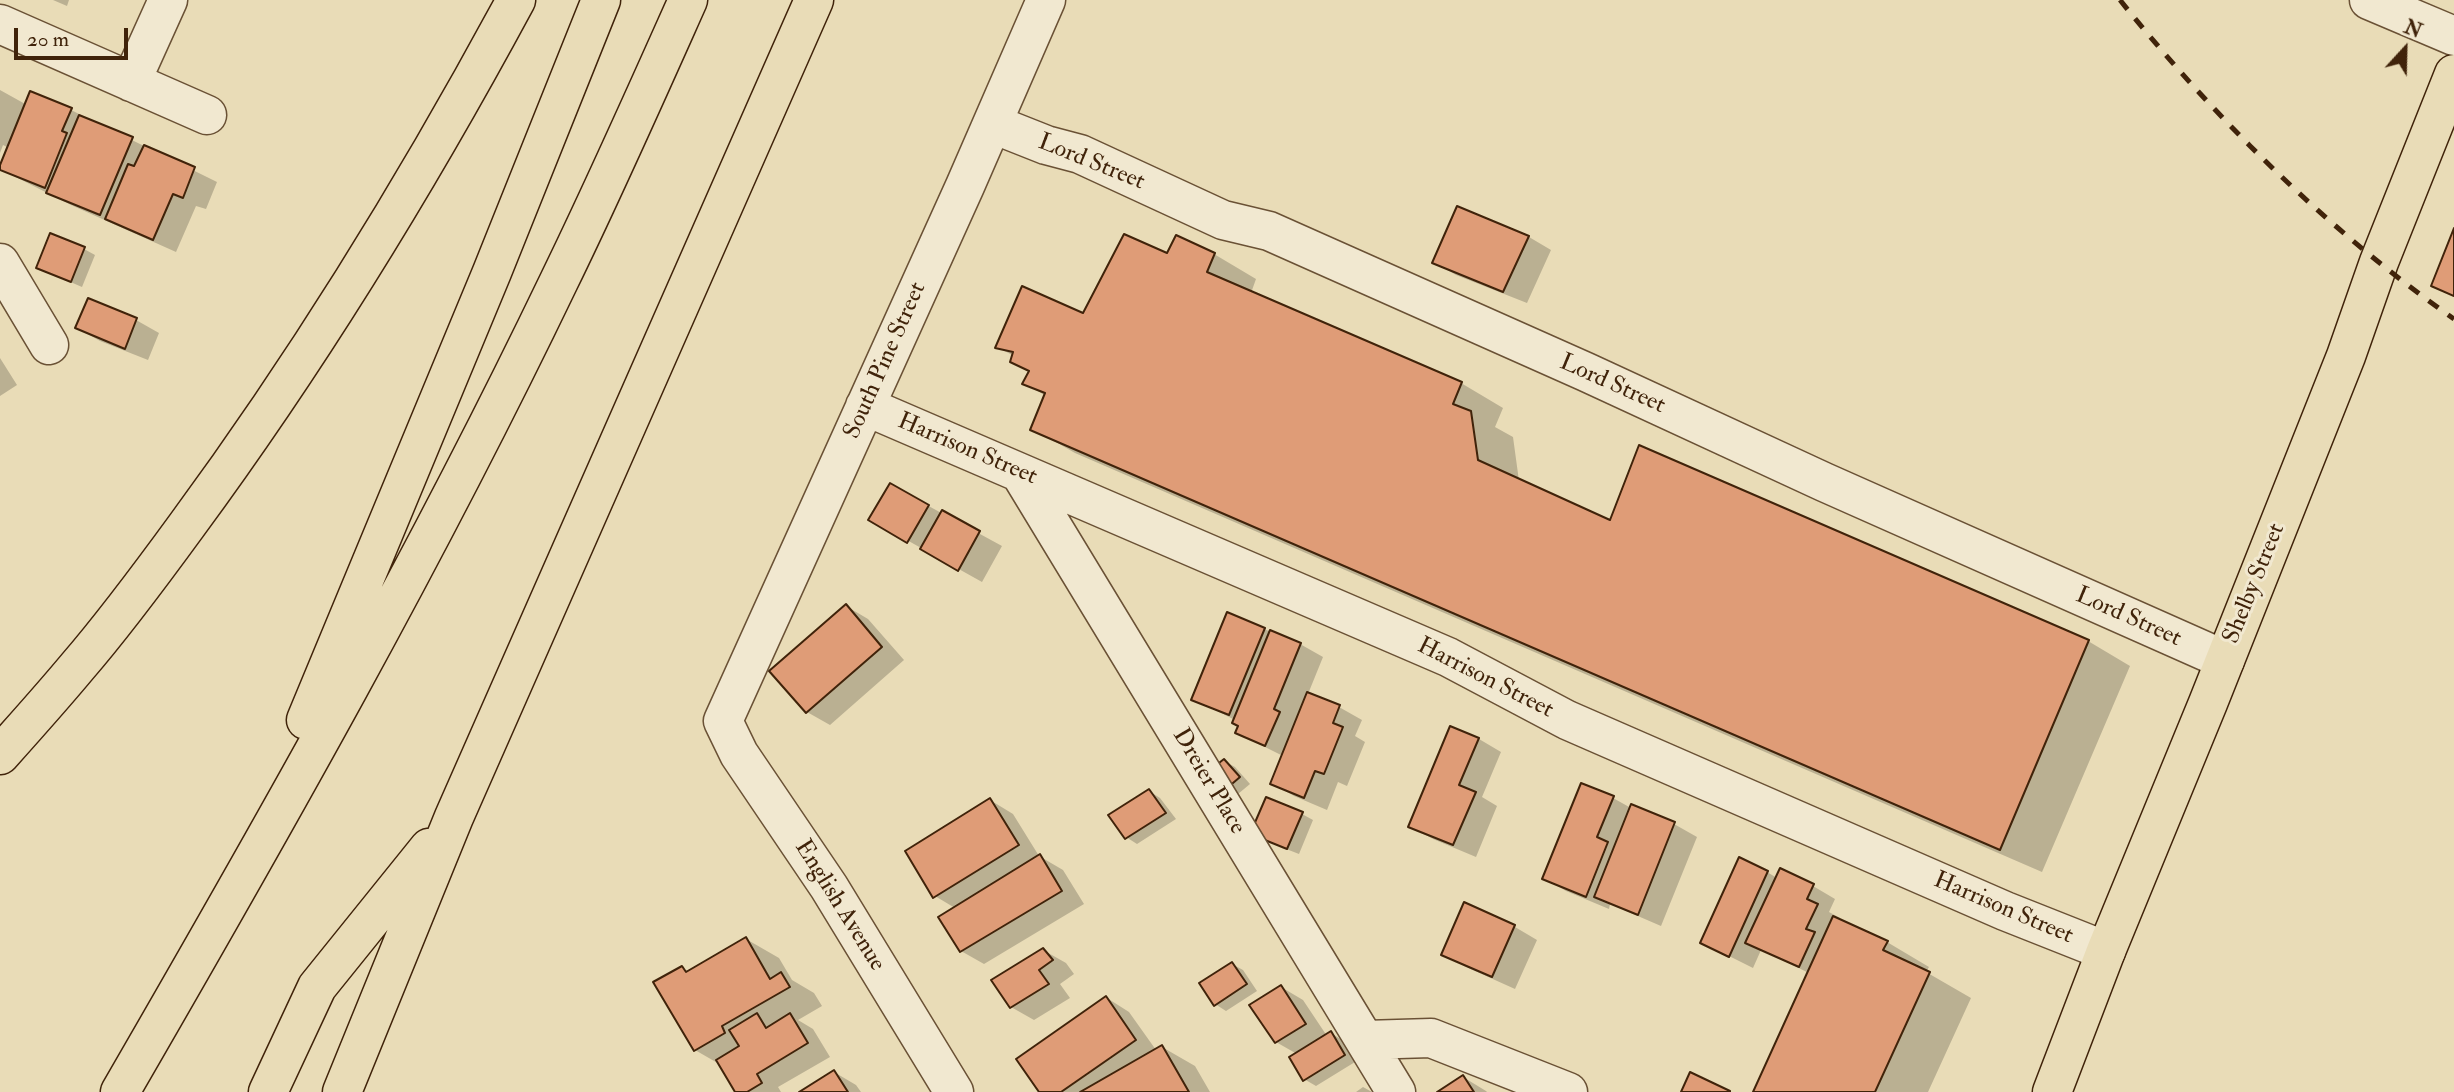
<!DOCTYPE html>
<html>
<head>
<meta charset="utf-8">
<style>
	body { margin:0 }
	#map { position:relative; width:2454px; height:1092px; overflow:hidden; background:#e9dcb7; font-family:"IM FELL Double Pica",serif }
	canvas { display:block }
	.north { position:absolute; left:2370px; top:14px; width:70px; height:70px; -webkit-text-stroke:5px #f1e8d0; paint-order:stroke; rotate:22deg; font-size:19px; font-weight:700; line-height:28px; text-align:center; color:#40230a }
	.north::after { content:''; display:block; margin:auto; width:24px; height:32px; background:#40230a; clip-path:polygon(50% 0,100% 100%,50% 72%,0 100%) }
	.scale { position:absolute; left:14px; top:28px; width:114px; height:32px; box-sizing:border-box; border:4px solid #40230a; border-top:0; padding-left:9px; font-size:21px; line-height:24px; white-space:nowrap; color:#40230a; -webkit-text-stroke:5px #f1e8d0; paint-order:stroke }
</style>
</head>
<body>
<div id="map">
<canvas width="2454" height="1092"></canvas>
<div class="north">N</div>
<div class="scale">20 m</div>
</div>
<script>
const ctx = document.querySelector('canvas').getContext('2d');
ctx.lineJoin = 'round';
function fillPath(path, color) {
  ctx.fillStyle = color;
  ctx.fill(path, 'evenodd');
}
function stroke(path, color, width, dash) {
  ctx.strokeStyle = color;
  ctx.lineWidth = width;
  ctx.lineCap = dash ? 'butt' : 'round';
  ctx.setLineDash(dash || []);
  ctx.stroke(path);
}
function write(font, color, halo, rows, align = 'center') {
  ctx.font = font + ' "IM FELL Double Pica",serif';
  ctx.lineWidth = 6;
  ctx.setLineDash([]);
  ctx.textBaseline = 'middle';
  ctx.strokeStyle = halo;
  ctx.fillStyle = color;
  for (const [text, x, y, turn = 0] of rows) {
    ctx.save();
    ctx.translate(x, y);
    ctx.rotate((+turn || 0) * Math.PI / 180);
    ctx.textAlign = isNaN(turn) ? turn : align;
    if (halo) ctx.strokeText(text, 0, 0);
    ctx.fillText(text, 0, 0);
    ctx.restore();
  }
}
fillPath(new Path2D(`
	M53,0H69L67,6Z
	M0,90L27,105L71,110L217,182L206,209L196,206L176,252L71,205L0,169L9,148L3,145L0,153Z
	M1458,209L1529,237L1551,250L1527,303L1456,275L1434,262Z
	M84,249L95,255L82,287L38,268Z
	M1214,254L1256,279L1251,293L1461,383L1503,408L1495,427L1513,437L1519,481L1611,522L2088,641L2130,666L2042,872L1075,453L1033,429L1046,396L1024,383L1030,372L1014,356L997,347L1084,315L1168,255Z
	M89,300L136,320L159,333L148,360L100,341L77,328Z
	M0,358L17,385L0,396Z
	M890,485L1002,546L982,582L871,520Z
	M846,606L868,619L904,660L830,725L807,712L771,671Z
	M1228,614L1300,644L1323,657L1308,694L1339,707L1362,720L1355,736L1365,742L1347,786L1338,782L1327,810L1294,796L1272,783L1283,756L1237,733L1240,726L1235,720L1193,699Z
	M1451,728L1479,739L1501,752L1482,797L1497,806L1476,857L1433,839L1410,826Z
	M1224,761L1235,767L1250,784L1238,794L1227,788Z
	M1582,785L1613,798L1631,808L1674,824L1697,837L1661,926L1610,904L1609,909L1566,891L1544,878Z
	M1149,791L1160,798L1176,819L1137,844L1126,837Z
	M990,800L1013,814L1039,856L1063,870L1084,904L984,964L961,951L955,908L935,896Z
	M1302,814L1313,820L1299,854L1263,840Z
	M1767,872L1777,878L1813,886L1835,899L1829,912L1840,918L1839,921L1887,942L1929,967L1926,972L1971,998L1928,1092H1755L1809,973L1761,950L1753,968L1703,943Z
	M1465,905L1515,927L1537,940L1515,989L1466,967L1443,954Z
	M746,939L779,958L792,980L814,993L822,1006L798,1020L813,1029L830,1057L778,1087L781,1092H737L721,1065L695,1050L682,968L689,972Z
	M1043,950L1066,963L1074,974L1060,984L1070,998L1034,1020L1011,1007Z
	M1232,964L1243,970L1257,991L1226,1011L1215,1004Z
	M1281,987L1303,1000L1327,1036L1331,1033L1342,1040L1355,1062L1316,1086L1304,1079L1297,1054L1276,1042Z
	M1107,998L1129,1012L1156,1050L1162,1047L1195,1066L1210,1092H1041Z
	M834,1072L856,1085L861,1092H803Z
	M1463,1077L1486,1091L1487,1092H1440Z
	M1363,1087L1372,1092H1356Z`), '#0003');
const building = new Path2D(`
	M30,91L72,108L62,131L67,133L45,188L0,170V165Z
	M79,115L133,137L100,215L46,193Z
	M144,145L195,167L183,198L173,194L153,240L105,219L128,164L134,166Z
	M1457,206L1529,236L1503,292L1432,263Z
	M2454,228V296L2431,286Z
	M50,233L85,247L71,282L36,268Z
	M1124,234L1167,253L1176,235L1215,253L1207,272L1462,382L1453,404L1471,411L1478,460L1610,520L1639,445L2089,640L2000,850L1030,430L1045,393L1022,384L1029,371L1010,362L1013,352L995,348L1022,286L1083,313Z
	M88,298L137,318L125,349L75,328Z
	M890,483L929,505L907,543L868,520Z
	M942,510L980,531L958,571L920,549Z
	M846,604L882,647L806,713L769,671Z
	M1227,612L1265,628L1229,715L1191,700Z
	M1270,630L1301,643L1274,709L1280,712L1265,746L1235,733L1238,726L1232,723Z
	M1307,692L1340,705L1333,723L1343,727L1324,774L1315,771L1304,798L1270,784Z
	M1450,726L1479,738L1459,785L1476,792L1453,845L1408,827Z
	M1224,759L1240,777L1226,789L1210,770Z
	M1581,783L1614,796L1597,837L1608,842L1586,897L1542,879Z
	M1149,789L1166,813L1125,839L1108,815Z
	M1266,797L1303,812L1287,849L1250,834Z
	M990,798L1019,845L933,898L905,851Z
	M1631,804L1675,822L1638,915L1594,897Z
	M1040,854L1062,891L960,952L938,917Z
	M1739,857L1768,871L1729,957L1700,943Z
	M1780,868L1814,884L1807,899L1818,904L1806,929L1815,932L1799,967L1745,943Z
	M1464,902L1515,925L1492,977L1441,955Z
	M1833,916L1888,941L1883,950L1930,972L1875,1092H1753Z
	M746,937L770,979L781,972L790,987L722,1026L725,1033L694,1051L653,982L682,966L686,972Z
	M1043,948L1053,960L1039,970L1049,984L1010,1008L991,980Z
	M1232,962L1247,984L1214,1006L1199,983Z
	M1281,985L1306,1024L1275,1043L1249,1005Z
	M1106,996L1136,1040L1061,1092H1039L1016,1059Z
	M757,1013L766,1028L790,1013L808,1043L757,1074L762,1083L747,1092H735L716,1060L739,1046L729,1030Z
	M1331,1031L1345,1055L1303,1081L1289,1057Z
	M1162,1045L1189,1092H1080Z
	M834,1070L848,1092H799Z
	M1690,1072L1730,1091V1092H1681Z
	M1463,1075L1474,1092H1437Z`);
fillPath(building, '#df9c77');
stroke(building, '#40230a', 2);
const minor = new Path2D(`
	M2369,0L2454,36
	M0,24L207,115
	M131,82L168,0
	M993,124L1046,145L1080,154L1223,220L1269,231L1586,372L1824,482L2225,660
	M0,263L49,345
	M865,406L1448,657L1567,720L2005,911L2106,951
	M1020,473L1396,1092
	M1365,1040L1431,1038L1568,1092
	M954,1092L829,887L739,754L723,721L965,186L1046,0`);
const major = new Path2D(`
	M2052,1092L2106,951L2208,703L2346,356L2379,262L2454,74`);
const highway = new Path2D(`
	M306,720L492,272L601,0
	M0,755C26,726 52,697 77,667C116,622 152,573 187,525C310,358 418,182 516,0
	M120,1092C274,826 426,558 559,281C604,189 646,94 688,0
	M268,1092L317,987L429,848
	M342,1092L454,817L814,0`);
stroke(minor, '#6a5135', 41);
stroke(major, '#40230a', 41);
stroke(highway, '#40230a', 41);
stroke(minor, '#f1e8d0', 38);
stroke(major, '#e9dcb7', 38);
stroke(highway, '#e9dcb7', 38);
stroke(new Path2D(`
	M2120,0C2216,120 2329,231 2454,319`), '#40230a', 5, [12, 12]);
write('24px', '#40230a', '#f1e8d0', [
	["Lord Street",1091,163,22],
	["South Pine Street",886,361,-66],
	["Lord Street",1612,385,24],
	["Harrison Street",967,450,23],
	["Shelby Street",2255,584,-68],
	["Lord Street",2128,618,24],
	["Harrison Street",1485,679,27],
	["Dreier Place",1208,782,59],
	["English Avenue",839,906,58],
	["Harrison Street",2003,909,23]
]);
</script>
</body>
</html>
